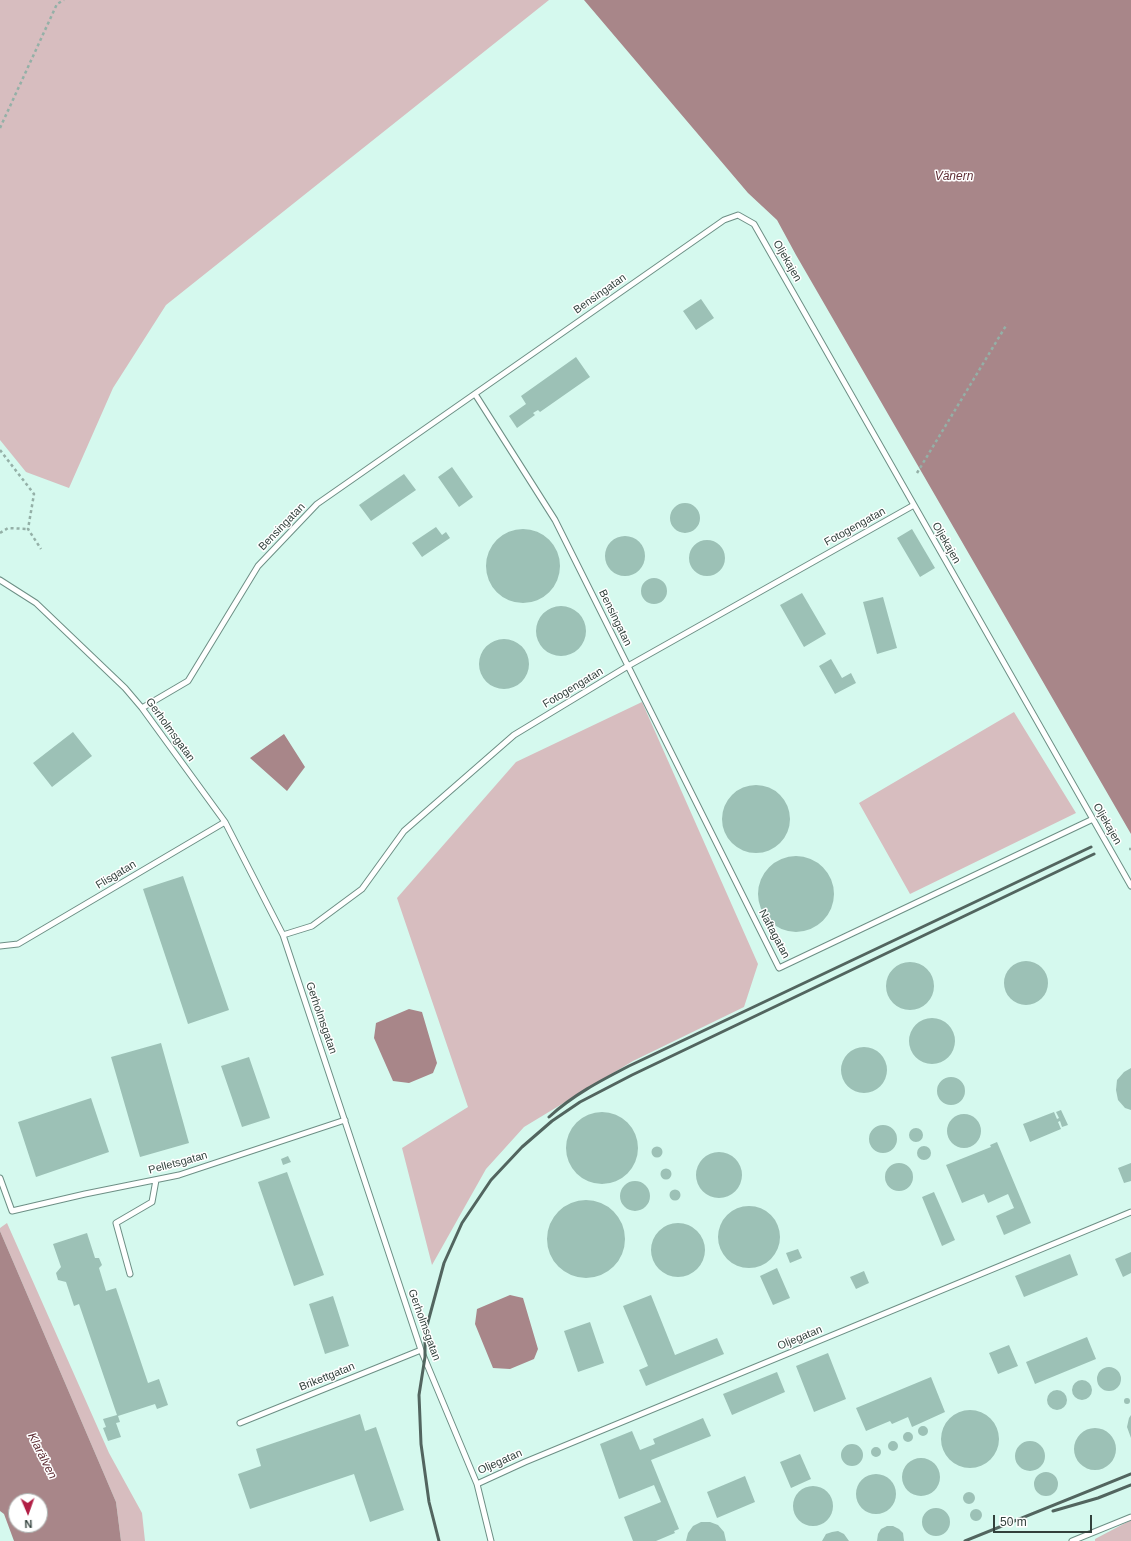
<!DOCTYPE html>
<html>
<head>
<meta charset="utf-8">
<style>
	body { margin:0 }
	#map { position:relative; width:1131px; height:1541px; overflow:hidden; background:#d5f9ee; font-family:Arial,sans-serif }
	canvas { display:block }
	.north { position:absolute; left:8px; top:1493px; width:40px; height:40px; box-sizing:border-box; background:#fff; border:1px solid #adb3b1; border-radius:50%; rotate:178deg; font-size:11px; font-weight:700; line-height:16px; text-align:center; color:#32413c }
	.north::after { content:''; display:block; margin:auto; width:14px; height:18px; background:#b11e45; clip-path:polygon(50% 0,100% 100%,50% 72%,0 100%) }
	.scale { position:absolute; left:993px; top:1515px; width:99px; height:18px; box-sizing:border-box; border:2px solid #32413c; border-top:0; padding-left:5px; font-size:12px; line-height:14px; white-space:nowrap; color:#32413c; -webkit-text-stroke:3px #fff; paint-order:stroke }
</style>
</head>
<body>
<div id="map">
<canvas width="1131" height="1541"></canvas>
<div class="north">N</div>
<div class="scale">50 m</div>
</div>
<script>
const ctx = document.querySelector('canvas').getContext('2d');
ctx.lineJoin = 'round';
function fillPath(path, color) {
  ctx.fillStyle = color;
  ctx.fill(path, 'evenodd');
}
function stroke(path, color, width, dash) {
  ctx.strokeStyle = color;
  ctx.lineWidth = width;
  ctx.lineCap = dash ? 'butt' : 'round';
  ctx.setLineDash(dash || []);
  ctx.stroke(path);
}
function write(font, color, halo, rows, align = 'center') {
  ctx.font = font + ' Arial,sans-serif';
  ctx.lineWidth = 3;
  ctx.setLineDash([]);
  ctx.textBaseline = 'middle';
  ctx.strokeStyle = halo;
  ctx.fillStyle = color;
  for (const [text, x, y, turn = 0] of rows) {
    ctx.save();
    ctx.translate(x, y);
    ctx.rotate((+turn || 0) * Math.PI / 180);
    ctx.textAlign = isNaN(turn) ? turn : align;
    if (halo) ctx.strokeText(text, 0, 0);
    ctx.fillText(text, 0, 0);
    ctx.restore();
  }
}
fillPath(new Path2D(`
	M0,0H549L166,305L113,388L69,488L26,472L0,440Z
	M642,702L758,964L744,1007L633,1061L524,1127L486,1169L432,1265L402,1148L468,1107L397,898L516,762Z
	M1014,712L1076,813L910,894L859,803Z
	M7,1223L109,1453L142,1513L145,1541H121L116,1502L0,1231V1228Z
	M1131,1520V1541H1095V1539Z`), '#d7bdbf');
fillPath(new Path2D(`
	M584,0H1131V834L796,255L777,220L748,193Z
	M284,734L305,767L287,791L250,758Z
	M409,1009L422,1012L437,1063L433,1073L409,1083L393,1081L374,1038L376,1023Z
	M0,1231L116,1502L121,1541H14L4,1514L0,1511ZM16,1501H40V1525H16Z
	M510,1295L523,1298L538,1349L534,1359L510,1369L493,1368L475,1324L477,1309Z`), '#a88689');
fillPath(new Path2D(`
	M701,299L714,318L696,330L683,311Z
	M576,357L590,377L540,412L538,410L533,413L535,415L517,428L509,416L526,404L521,396Z
	M452,467L473,497L459,507L438,477Z
	M404,474L416,490L371,521L359,505Z
	M670 518a15 15 0 1 1 30 0a15 15 0 1 1-30 0Z
	M436,527L442,535L446,532L450,538L422,557L412,543Z
	M912,529L935,568L920,577L897,538Z
	M486 566a37 37 0 1 1 74 0a37 37 0 1 1-74 0Z
	M605 556a20 20 0 1 1 40 0a20 20 0 1 1-40 0Z
	M689 558a18 18 0 1 1 36 0a18 18 0 1 1-36 0Z
	M641 591a13 13 0 1 1 26 0a13 13 0 1 1-26 0Z
	M802,593L826,634L804,647L780,605Z
	M883,597L897,648L877,654L863,602Z
	M536 631a25 25 0 1 1 50 0a25 25 0 1 1-50 0Z
	M479 664a25 25 0 1 1 50 0a25 25 0 1 1-50 0Z
	M831,659L842,678L851,673L856,683L835,694L819,666Z
	M73,732L92,756L52,787L33,763Z
	M722 819a34 34 0 1 1 68 0a34 34 0 1 1-68 0Z
	M758 894a38 38 0 1 1 76 0a38 38 0 1 1-76 0Z
	M183,876L229,1010L188,1024L143,889Z
	M1004 983a22 22 0 1 1 44 0a22 22 0 1 1-44 0Z
	M886 986a24 24 0 1 1 48 0a24 24 0 1 1-48 0Z
	M909 1041a23 23 0 1 1 46 0a23 23 0 1 1-46 0Z
	M161,1043L189,1143L140,1157L111,1057Z
	M841 1070a23 23 0 1 1 46 0a23 23 0 1 1-46 0Z
	M249,1057L270,1118L242,1127L221,1066Z
	M1131,1068V1110L1125,1108L1118,1100L1116,1090L1117,1080L1124,1072Z
	M937 1091a14 14 0 1 1 28 0a14 14 0 1 1-28 0Z
	M91,1098L109,1152L36,1177L18,1122Z
	M1061,1110L1068,1125L1062,1127L1060,1121L1058,1122L1061,1129L1030,1142L1023,1124L1054,1112L1057,1119L1059,1118L1056,1112Z
	M566 1148a36 36 0 1 1 72 0a36 36 0 1 1-72 0Z
	M947 1131a17 17 0 1 1 34 0a17 17 0 1 1-34 0Z
	M869 1139a14 14 0 1 1 28 0a14 14 0 1 1-28 0Z
	M909 1135a7 7 0 1 1 14 0a7 7 0 1 1-14 0Z
	M997,1142L1031,1223L1004,1235L996,1216L1014,1208L1008,1194L988,1203L984,1194L962,1203L946,1165L991,1147L990,1145Z
	M917 1153a7 7 0 1 1 14 0a7 7 0 1 1-14 0Z
	M651.5 1152a5.5 5.5 0 1 1 11 0a5.5 5.5 0 1 1-11 0Z
	M696 1175a23 23 0 1 1 46 0a23 23 0 1 1-46 0Z
	M288,1156L291,1162L283,1165L281,1159Z
	M885 1177a14 14 0 1 1 28 0a14 14 0 1 1-28 0Z
	M1131,1163V1181L1124,1183L1118,1168Z
	M660.5 1174a5.5 5.5 0 1 1 11 0a5.5 5.5 0 1 1-11 0Z
	M287,1172L324,1275L294,1286L258,1182Z
	M620 1196a15 15 0 1 1 30 0a15 15 0 1 1-30 0Z
	M669.5 1195a5.5 5.5 0 1 1 11 0a5.5 5.5 0 1 1-11 0Z
	M934,1192L955,1240L942,1246L922,1197Z
	M547 1239a39 39 0 1 1 78 0a39 39 0 1 1-78 0Z
	M718 1237a31 31 0 1 1 62 0a31 31 0 1 1-62 0Z
	M651 1250a27 27 0 1 1 54 0a27 27 0 1 1-54 0Z
	M87,1233L95,1258H99L102,1265L99,1268L106,1291L116,1288L148,1383L159,1379L168,1405L157,1409L155,1404L118,1416L120,1422L116,1423L121,1437L108,1441L103,1428L106,1427L103,1419L117,1415L79,1304L74,1306L66,1282L58,1280L56,1273L61,1267L53,1244Z
	M798,1249L802,1258L790,1263L786,1253Z
	M1131,1252V1273L1123,1277L1115,1259Z
	M1070,1254L1078,1275L1024,1297L1015,1276Z
	M777,1268L790,1298L773,1305L760,1276Z
	M864,1271L869,1283L856,1289L850,1277Z
	M651,1295L675,1355L717,1338L724,1354L646,1386L639,1370L648,1366L623,1306Z
	M333,1296L349,1346L325,1354L309,1304Z
	M590,1322L604,1363L578,1372L564,1331Z
	M1087,1337L1096,1359L1035,1384L1026,1362Z
	M1009,1345L1018,1366L998,1374L989,1353Z
	M828,1353L846,1399L814,1412L796,1366Z
	M1097 1379a12 12 0 1 1 24 0a12 12 0 1 1-24 0Z
	M777,1372L785,1392L732,1415L723,1394Z
	M931,1377L945,1412L912,1427L908,1417L892,1424L890,1421L866,1431L856,1408Z
	M1072 1390a10 10 0 1 1 20 0a10 10 0 1 1-20 0Z
	M1047 1400a10 10 0 1 1 20 0a10 10 0 1 1-20 0Z
	M1124 1401a3 3 0 1 1 6 0a3 3 0 1 1-6 0Z
	M941 1439a29 29 0 1 1 58 0a29 29 0 1 1-58 0Z
	M360,1414L365,1431L376,1427L404,1510L370,1522L354,1474L250,1509L238,1474L261,1466L256,1449Z
	M1131,1415V1438L1127,1427L1129,1418Z
	M703,1418L711,1436L651,1460L679,1529L674,1531L675,1533L656,1541H633L624,1517L661,1502L654,1485L619,1499L600,1444L632,1431L640,1450L655,1444L653,1439Z
	M918 1431a5 5 0 1 1 10 0a5 5 0 1 1-10 0Z
	M1074 1449a21 21 0 1 1 42 0a21 21 0 1 1-42 0Z
	M903 1437a5 5 0 1 1 10 0a5 5 0 1 1-10 0Z
	M1015 1456a15 15 0 1 1 30 0a15 15 0 1 1-30 0Z
	M888 1446a5 5 0 1 1 10 0a5 5 0 1 1-10 0Z
	M841 1455a11 11 0 1 1 22 0a11 11 0 1 1-22 0Z
	M871 1452a5 5 0 1 1 10 0a5 5 0 1 1-10 0Z
	M800,1454L811,1479L791,1488L780,1462Z
	M902 1477a19 19 0 1 1 38 0a19 19 0 1 1-38 0Z
	M1034 1484a12 12 0 1 1 24 0a12 12 0 1 1-24 0Z
	M856 1494a20 20 0 1 1 40 0a20 20 0 1 1-40 0Z
	M745,1476L755,1502L717,1518L707,1492Z
	M793 1506a20 20 0 1 1 40 0a20 20 0 1 1-40 0Z
	M963 1498a6 6 0 1 1 12 0a6 6 0 1 1-12 0Z
	M922 1522a14 14 0 1 1 28 0a14 14 0 1 1-28 0Z
	M970 1515a6 6 0 1 1 12 0a6 6 0 1 1-12 0Z
	M701,1522H710L718,1525L724,1532L726,1541H686L688,1533L693,1526Z
	M887,1526H893L899,1529L903,1533L904,1541H877L878,1534L881,1529Z
	M838,1531L844,1534L849,1541H822L826,1534L832,1532Z`), '#9cc1b6');
const lane = new Path2D(`
	M475,394L555,520L779,968L1093,819
	M0,580L36,603L125,688L142,708L225,822L283,935L421,1350L477,1484L491,1541
	M142,708L188,681L258,566L317,504L724,220L738,215L754,224L1131,886
	M283,935L312,926L362,889L404,831L514,735L628,666L914,505
	M0,946L18,944L225,822
	M0,1178L12,1211L85,1194L179,1175L345,1120
	M130,1274L116,1223L152,1202L156,1180
	M240,1423L421,1350
	M477,1484L525,1462L1131,1212
	M1072,1541L1131,1517`);
stroke(lane, '#6d8f85', 7);
stroke(new Path2D(`
	M0,128L57,4L64,0
	M0,450L34,494L28,529L41,549
	M917,473L1007,324
	M0,533L8,528L28,529
	M1129,849H1131`), '#94b0a7', 2.5, [3, 3]);
stroke(lane, '#fff', 5);
stroke(new Path2D(`
	M549,1117C573,1095 600,1081 629,1066L1091,847
	M1053,1511L1098,1498L1131,1485
	M439,1541L429,1502L421,1444L419,1395L425,1357V1333L444,1263L462,1223L491,1180L522,1147L552,1121L580,1102L632,1075L1094,854
	M965,1541L1131,1474`), '#52655f', 3);
write('11px', '#32413c', '#fff', [
	["Oljekajen",787,261,60],
	["Bensingatan",600,294,-35],
	["Bensingatan",282,527,-46],
	["Fotogengatan",855,527,-29],
	["Oljekajen",946,543,60],
	["Bensingatan",615,618,64],
	["Fotogengatan",573,688,-31],
	["Gerholmsgatan",170,730,54],
	["Oljekajen",1107,824,60],
	["Flisgatan",116,875,-31],
	["Naftagatan",774,934,62],
	["Gerholmsgatan",321,1018,71],
	["Pelletsgatan",178,1163,-15],
	["Gerholmsgatan",424,1325,70],
	["Oljegatan",800,1338,-22],
	["Brikettgatan",327,1377,-22],
	["Oljegatan",500,1462,-24]
]);
write('italic 12px', '#602f36', '#fff', [
	["Vänern",954,177],
	["Klarälven",42,1456,63]
]);
</script>
</body>
</html>
